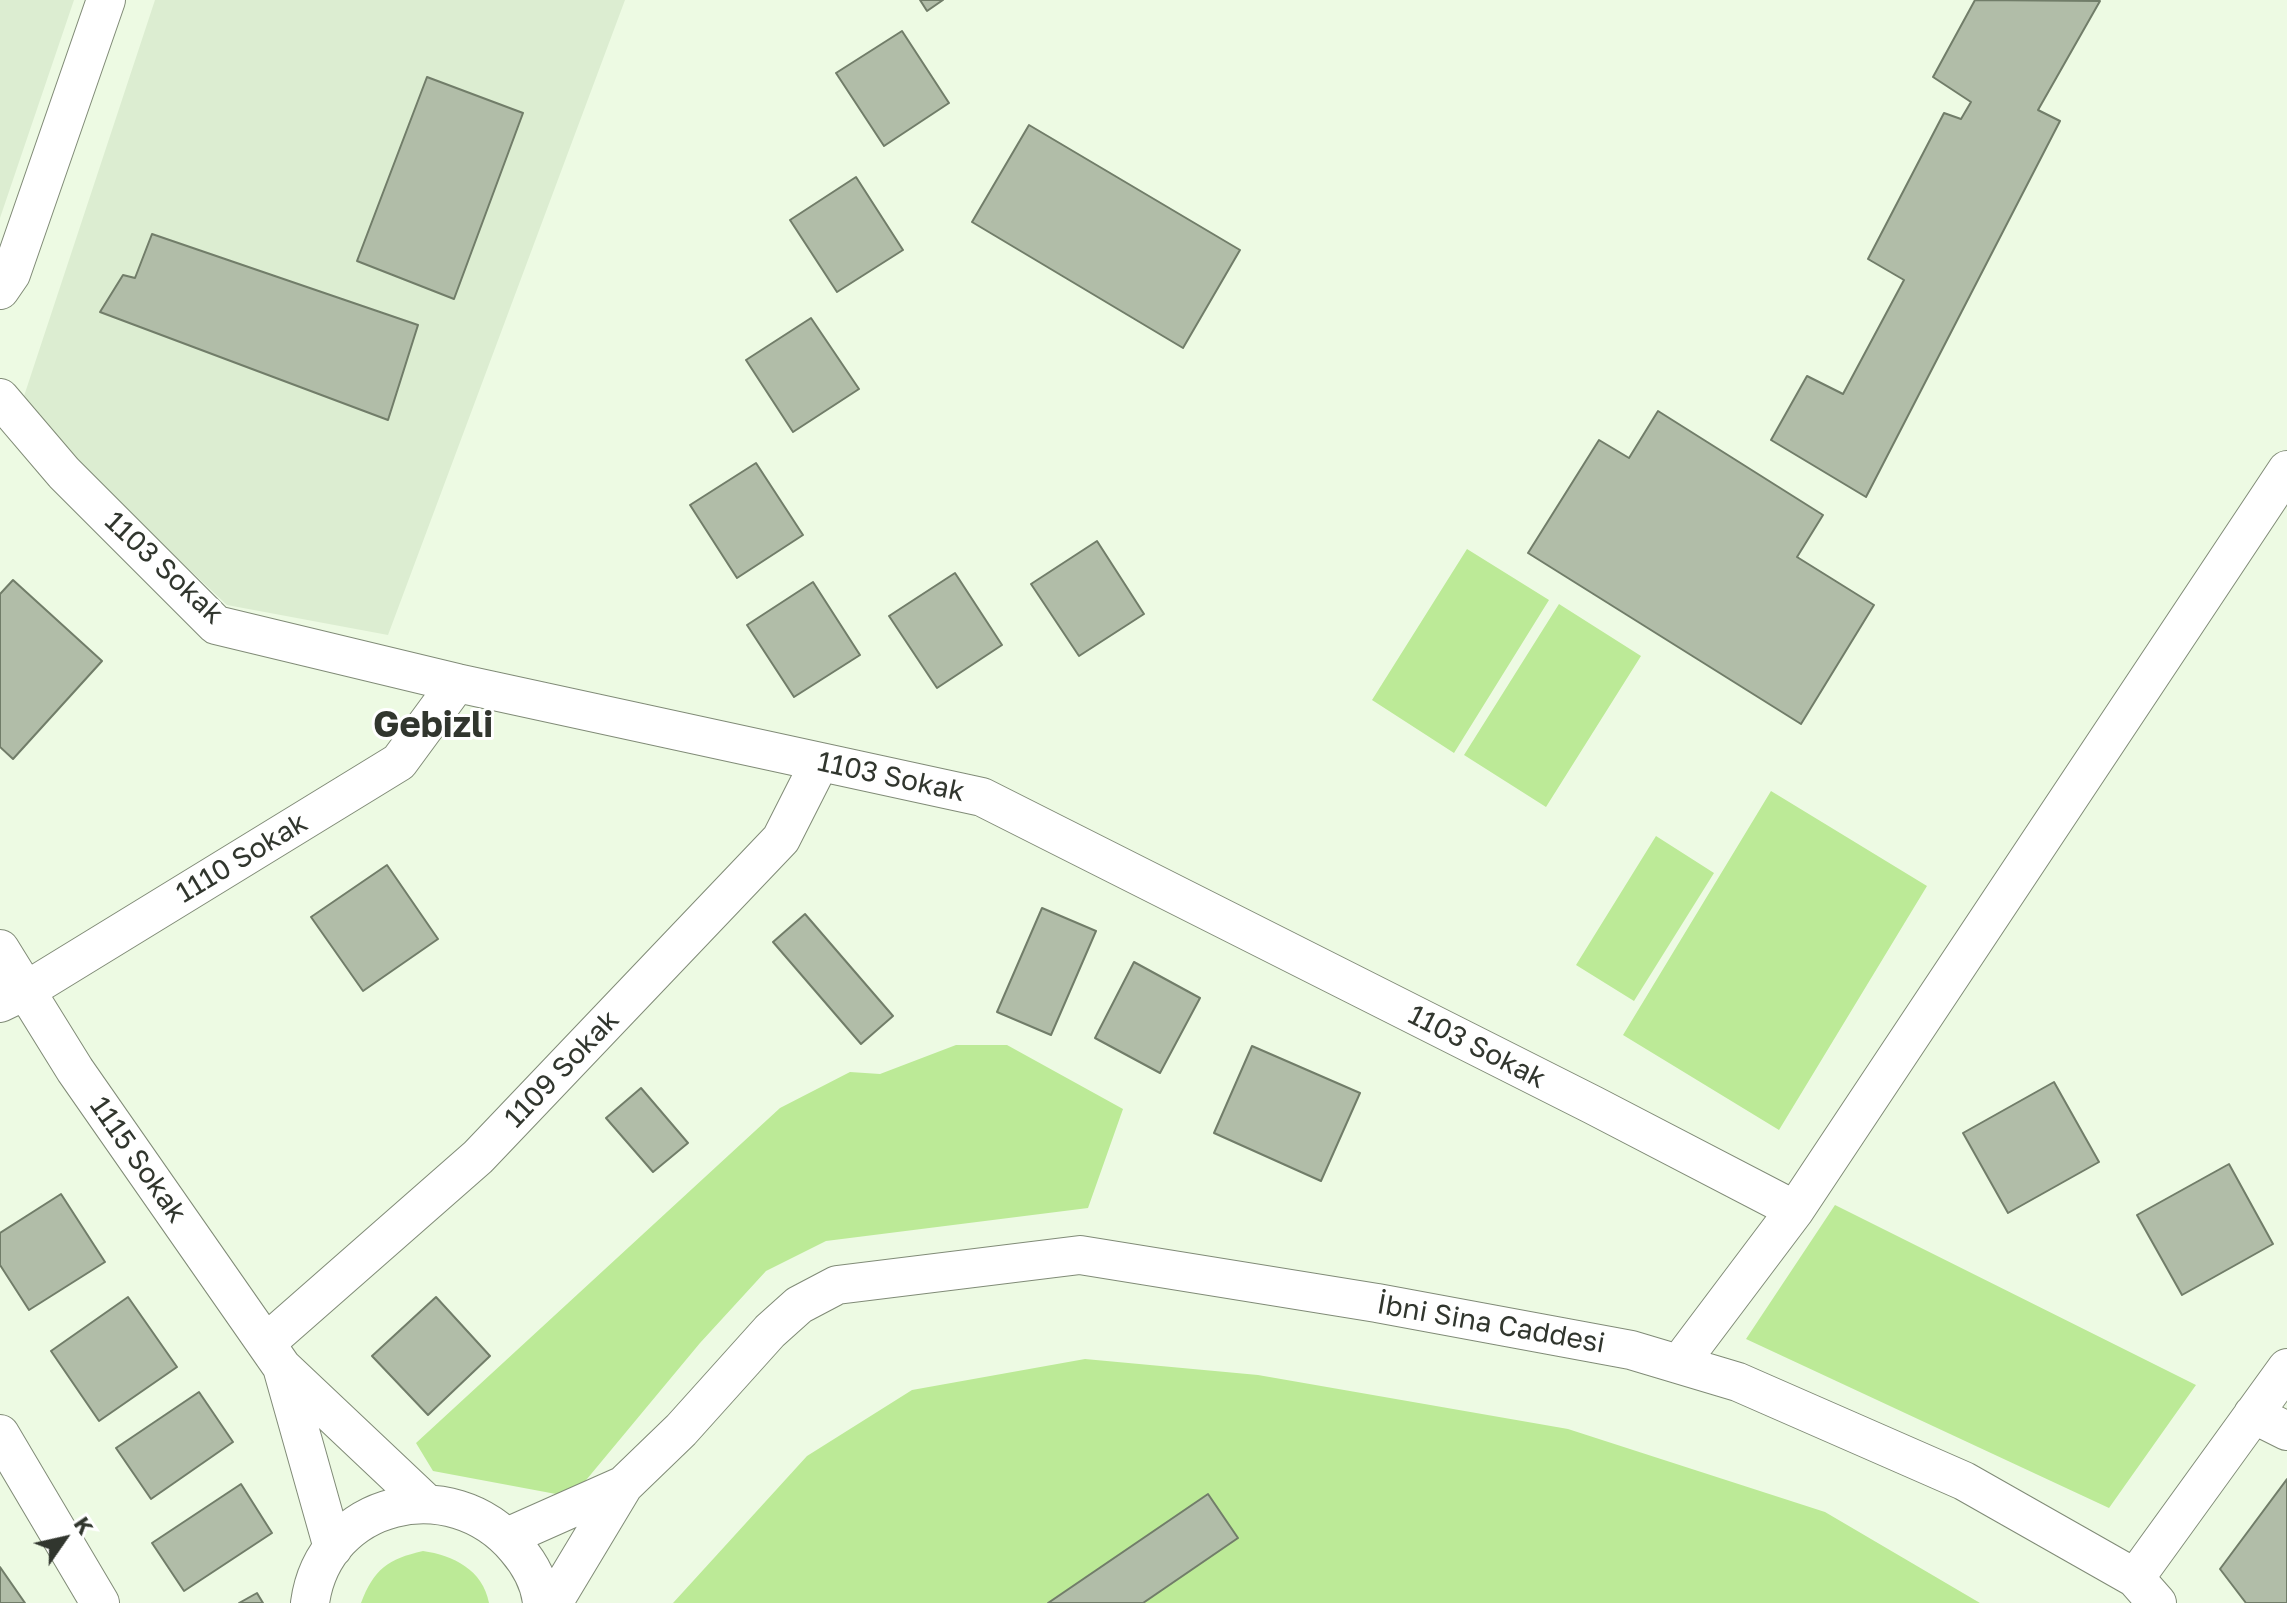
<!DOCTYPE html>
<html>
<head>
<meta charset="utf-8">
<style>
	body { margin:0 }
	#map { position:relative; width:2287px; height:1603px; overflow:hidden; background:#edfae3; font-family:"Golos Text",sans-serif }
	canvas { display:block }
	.north { position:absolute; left:24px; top:1499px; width:80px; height:80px; -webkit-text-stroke:6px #fff; paint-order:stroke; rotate:56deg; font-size:22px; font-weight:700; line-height:32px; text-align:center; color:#31362e }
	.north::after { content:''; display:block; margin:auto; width:28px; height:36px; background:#31362e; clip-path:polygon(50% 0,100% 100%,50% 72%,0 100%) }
</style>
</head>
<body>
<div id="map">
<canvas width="2287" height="1603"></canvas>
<div class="north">K</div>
</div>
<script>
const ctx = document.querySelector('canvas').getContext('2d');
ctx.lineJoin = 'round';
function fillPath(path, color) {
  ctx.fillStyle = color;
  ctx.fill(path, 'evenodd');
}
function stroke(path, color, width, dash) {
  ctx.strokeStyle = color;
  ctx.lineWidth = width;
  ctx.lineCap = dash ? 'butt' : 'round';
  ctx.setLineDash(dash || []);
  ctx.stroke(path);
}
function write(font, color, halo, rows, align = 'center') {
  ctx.font = font + ' "Golos Text",sans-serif';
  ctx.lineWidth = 6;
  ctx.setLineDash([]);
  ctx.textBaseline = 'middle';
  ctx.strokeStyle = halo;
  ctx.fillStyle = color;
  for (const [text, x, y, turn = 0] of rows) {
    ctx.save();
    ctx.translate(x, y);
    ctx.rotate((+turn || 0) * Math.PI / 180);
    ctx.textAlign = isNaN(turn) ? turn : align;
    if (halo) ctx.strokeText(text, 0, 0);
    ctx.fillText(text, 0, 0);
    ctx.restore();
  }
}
fillPath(new Path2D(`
	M0,0H74L0,218Z
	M155,0H625L388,635L227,605L76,463L24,396Z`), '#dcedd1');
fillPath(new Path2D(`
	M1467,549L1549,600L1454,753L1372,700Z
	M1559,604L1641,656L1546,807L1464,755Z
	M1771,791L1927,886L1779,1130L1623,1035Z
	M1656,836L1714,873L1634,1001L1576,965Z
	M956,1045H1007L1123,1109L1088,1208L826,1241L766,1271L700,1343L572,1497L433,1471L416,1443L780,1108L850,1072L880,1074Z
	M1835,1205L2196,1385L2109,1508L1746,1339Z
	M1085,1359L1258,1375L1568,1429L1825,1512L1980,1603H673L807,1456L912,1390Z
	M423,1551C453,1555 483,1570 489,1603H361C374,1569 388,1559 423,1551Z`), '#bcea97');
const building = new Path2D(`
	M920,0H943L927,11Z
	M1975,0L2100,1L2038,110L2060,121L1866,497L1771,440L1807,376L1843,394L1904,280L1868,259L1944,113L1961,119L1971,102L1933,77Z
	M902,31L949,103L884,146L836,73Z
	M427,77L523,113L454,299L357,261Z
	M1029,125L1240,250L1183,348L972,222Z
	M856,177L903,250L837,292L790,220Z
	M152,234L418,325L388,420L100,312L123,275L135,278Z
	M811,318L859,389L793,432L746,360Z
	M1658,411L1823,515L1797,557L1874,605L1801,724L1528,553L1599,440L1629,458Z
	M756,463L803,535L737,578L690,505Z
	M1097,541L1144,614L1079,656L1031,584Z
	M955,573L1002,645L937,688L889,616Z
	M13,580L102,661L13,759L0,747V594Z
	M813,582L860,655L794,697L747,625Z
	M387,865L438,939L363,991L311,917Z
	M1042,908L1096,931L1051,1035L997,1012Z
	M805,914L893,1016L861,1044L773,942Z
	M1134,962L1200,998L1160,1073L1095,1038Z
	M1252,1046L1360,1093L1321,1181L1214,1133Z
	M2054,1082L2099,1162L2008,1213L1963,1133Z
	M641,1088L688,1143L653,1172L606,1118Z
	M2229,1164L2273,1244L2182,1295L2137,1215Z
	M61,1194L105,1262L29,1310L0,1265V1233Z
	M128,1297L177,1367L99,1421L51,1351Z
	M436,1297L490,1356L428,1415L372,1356Z
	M199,1392L233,1442L151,1499L116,1448Z
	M2287,1479V1603H2246L2220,1569Z
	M241,1484L272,1533L184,1591L152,1543Z
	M1208,1494L1238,1538L1143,1603H1048Z
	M0,1567L25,1603H0Z
	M257,1593L263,1603H239Z`);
fillPath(building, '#b1bda8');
stroke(building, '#717d69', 2);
const minor = new Path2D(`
	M0,290L11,274L106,0
	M0,398L64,473L216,625L457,683L982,797L1593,1105L1795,1210
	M0,949L75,1070L282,1367L426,1503
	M0,1003L27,990L399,762L457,683
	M266,1343L478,1157L781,839L820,762
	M1679,1364L1795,1210L2287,470
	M282,1367L333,1548
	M2253,1414L2287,1431
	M0,1434L100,1603
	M507,1537L624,1485
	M2135,1578L2157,1603
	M310,1603C324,1500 451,1471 516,1548C529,1563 540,1583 542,1603
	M553,1603L624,1485L681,1430L770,1331L799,1305L837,1285L1080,1255L1377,1303L1631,1350L1738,1382L1964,1481L2135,1578L2287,1368`);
stroke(minor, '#808b77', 40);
stroke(minor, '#fff', 38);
write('28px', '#31362e', '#fff', [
	["1103 Sokak",164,568,43],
	["1103 Sokak",891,777,12],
	["1110 Sokak",242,858,-31],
	["1103 Sokak",1477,1047,27],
	["1109 Sokak",562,1069,-46],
	["1115 Sokak",138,1160,55],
	["İbni Sina Caddesi",1491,1324,10]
]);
write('bold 36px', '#31362e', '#fff', [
	["Gebizli",433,726]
]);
</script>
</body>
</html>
